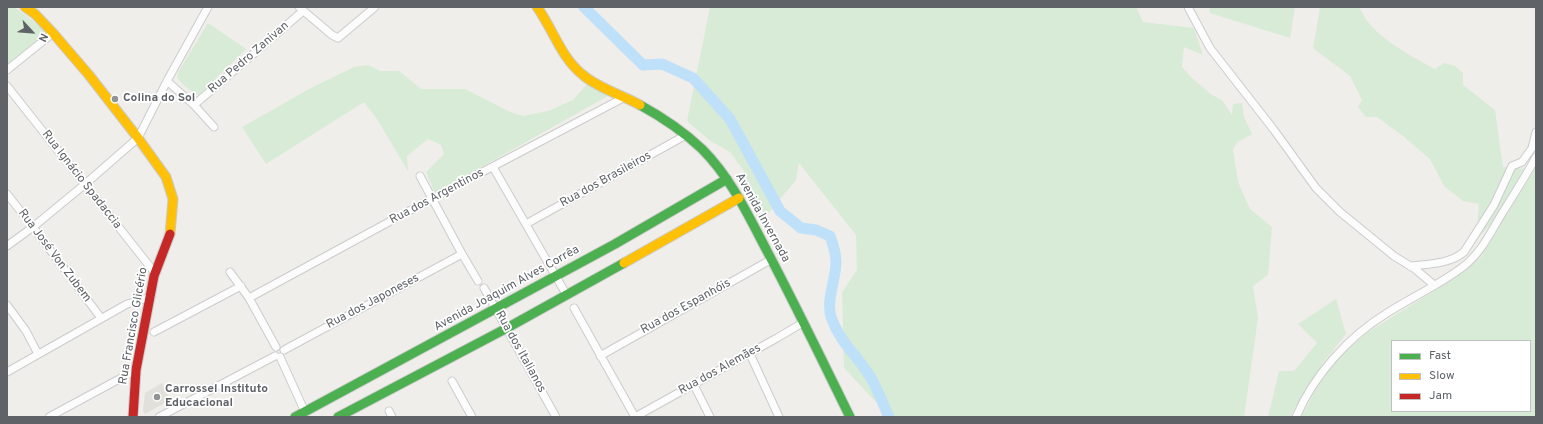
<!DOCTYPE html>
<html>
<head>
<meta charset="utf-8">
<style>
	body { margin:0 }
	#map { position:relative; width:1543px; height:424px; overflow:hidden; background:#efeeea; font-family:Overpass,sans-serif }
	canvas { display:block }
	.frame { position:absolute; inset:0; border:8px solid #5f6368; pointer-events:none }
	.legend { position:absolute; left:1391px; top:340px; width:140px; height:72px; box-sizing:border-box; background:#fff; border:1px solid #bfc1c3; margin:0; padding:5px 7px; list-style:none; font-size:12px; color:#5f6368 }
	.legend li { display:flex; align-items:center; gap:8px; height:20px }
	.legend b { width:20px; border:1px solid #bfc1c3 }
	.north { position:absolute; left:12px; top:12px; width:40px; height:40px; -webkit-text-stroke:3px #fff; paint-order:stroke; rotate:116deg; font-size:11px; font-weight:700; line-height:16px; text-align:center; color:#5f6368 }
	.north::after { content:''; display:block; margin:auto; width:14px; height:18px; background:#5f6368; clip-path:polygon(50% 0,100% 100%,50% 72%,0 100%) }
</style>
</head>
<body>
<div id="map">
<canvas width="1543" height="424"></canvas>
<div class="frame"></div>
<ul class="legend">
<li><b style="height:5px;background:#4caf50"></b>Fast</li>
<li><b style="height:5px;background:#ffc107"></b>Slow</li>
<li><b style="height:5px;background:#c62828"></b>Jam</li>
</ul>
<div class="north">N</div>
</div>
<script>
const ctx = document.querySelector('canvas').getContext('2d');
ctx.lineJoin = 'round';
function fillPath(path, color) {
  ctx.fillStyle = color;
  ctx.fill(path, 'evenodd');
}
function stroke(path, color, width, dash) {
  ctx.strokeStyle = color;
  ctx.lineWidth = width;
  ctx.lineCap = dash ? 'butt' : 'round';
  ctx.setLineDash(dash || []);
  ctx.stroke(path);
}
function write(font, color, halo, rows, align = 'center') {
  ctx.font = font + ' Overpass,sans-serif';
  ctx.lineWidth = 3.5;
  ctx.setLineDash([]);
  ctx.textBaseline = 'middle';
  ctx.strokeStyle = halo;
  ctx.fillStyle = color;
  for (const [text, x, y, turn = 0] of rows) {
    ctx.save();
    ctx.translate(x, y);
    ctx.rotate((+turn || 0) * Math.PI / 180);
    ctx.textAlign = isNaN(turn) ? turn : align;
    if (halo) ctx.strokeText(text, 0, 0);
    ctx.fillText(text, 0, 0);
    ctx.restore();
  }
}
fillPath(new Path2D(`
	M162,383L170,400L145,414L143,410L145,393Z`), '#e2e0da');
fillPath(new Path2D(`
	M7,7H14L44,29L43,36L7,64Z
	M710,7H1136L1143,22L1194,28L1203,55L1184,47L1182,67L1192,78L1212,95L1222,100L1232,115L1233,104L1242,103L1244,117L1252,134L1238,142L1233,149L1238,182L1250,209L1272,227L1268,275L1253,286L1258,318L1244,417H890L844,368L842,292L857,270L856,235L799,163L796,180L766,216L748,187L744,171L730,152L709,140L687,121Z
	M1209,7H1295L1290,38L1210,13Z
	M1320,7H1358C1363,11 1364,18 1368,22C1384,42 1413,57 1435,69L1444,63L1455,66L1463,73V85L1495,110L1503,167L1526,169L1490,225L1476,240L1479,204L1463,201L1444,186L1430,159L1403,136L1377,117H1366L1358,107L1362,100L1350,76L1313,48Z
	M208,23L246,49L199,95C189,90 183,86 177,77L179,71Z
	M368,65L380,71H399L421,89H465L510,112L523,116L548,111L573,100L588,83L608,96L435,193L426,172L444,154L441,145L428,139L407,156L408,171L377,119L364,102L266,164L242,127L311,88L354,67Z
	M1536,167V417H1301L1320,382L1341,355L1368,332L1437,289L1481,257ZM1392,341H1530V411H1392Z
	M1336,299L1346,334L1323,363L1293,411L1291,417H1268L1279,371H1294L1317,343L1298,324Z`), '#d8ebd6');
stroke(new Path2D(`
	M584,7L643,65L662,64L693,78L730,119L780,211L801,228L816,230L830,236C833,244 836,253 836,262C836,279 826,300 831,317C840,343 858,356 871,378C878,390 883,404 889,417`), '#bfe0f9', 11);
const street = new Path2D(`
	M299,7L332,35L338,38L375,7
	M1188,7L1210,48L1274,130L1316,188L1340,212L1394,256L1415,269L1434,285
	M7,70L53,33
	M167,81L194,105L214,127
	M7,86L155,273
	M194,105L303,11
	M493,167L566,294
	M420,176L462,254L478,281
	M7,194L33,227L101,318
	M526,224L686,135
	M7,246L33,227L84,185L138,138L167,81L208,7
	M1410,266C1428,264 1450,264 1464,252L1494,205L1512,166L1522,162L1532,148L1536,132
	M230,272L249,298L276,347
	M484,288L556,417
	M249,298L433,198L625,97
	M7,305L26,331L38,354
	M574,308L635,417
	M154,332L241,286
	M284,350L462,254
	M750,354L779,417
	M600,356L772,259
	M280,357L305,412
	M7,372L127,304L151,297
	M452,381L472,417
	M694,385L710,417
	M389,411L392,417
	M49,417L136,370
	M159,417L275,356
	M635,417L777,338L804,322
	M1296,417C1314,375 1348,337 1387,313C1412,297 1441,284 1464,266C1482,252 1491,231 1503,212C1514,194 1526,176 1536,157`);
const fast = new Path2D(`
	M640,105C662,117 683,131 702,149C731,178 748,215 767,251C796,306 823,362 850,417
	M295,417L615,244L727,179
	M338,417L507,328L624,263`);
const slow = new Path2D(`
	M25,7L35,14L53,33L89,75L138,138L166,177L173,199L170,234
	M537,7C553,29 561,58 583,75C598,88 622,95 640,105
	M624,263L739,198`);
const jam = new Path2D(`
	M133,417L136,370L154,276L170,234`);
stroke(street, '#cbcccc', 9);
stroke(fast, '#cacacb', 11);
stroke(slow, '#cacacb', 11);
stroke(jam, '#cacacb', 11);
stroke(street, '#fdfcfc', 7);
stroke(fast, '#4caf50', 9);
stroke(slow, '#ffc107', 9);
stroke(jam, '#c62828', 9);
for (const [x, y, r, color] of [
	[115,99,4,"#919496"],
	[157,397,4,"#919496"]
]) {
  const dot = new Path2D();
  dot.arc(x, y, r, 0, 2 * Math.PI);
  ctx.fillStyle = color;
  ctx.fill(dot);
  stroke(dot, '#fff', 1.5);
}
write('12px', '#5f6368', '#fff', [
	["Rua Pedro Zanivan",249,58,-41],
	["Rua Ignácio Spadaccia",81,180,52],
	["Rua dos Brasileiros",606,180,-29],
	["Rua dos Argentinos",437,197,-28],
	["Avenida Invernada",762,218,61],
	["Rua José Von Zubem",54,256,53],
	["Avenida Joaquim Alves Corrêa",507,289,-29],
	["Rua dos Japoneses",373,302,-28],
	["Rua dos Espanhóis",686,307,-29],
	["Rua Francisco Glicério",134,326,-80],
	["Rua dos Italianos",520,352,61],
	["Rua dos Alemães",720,370,-29]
]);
write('bold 12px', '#5f6368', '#fff', [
	["Colina do Sol",123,99],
	["Carrossel Instituto",165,390],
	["Educacional",165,404]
], 'left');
</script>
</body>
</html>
